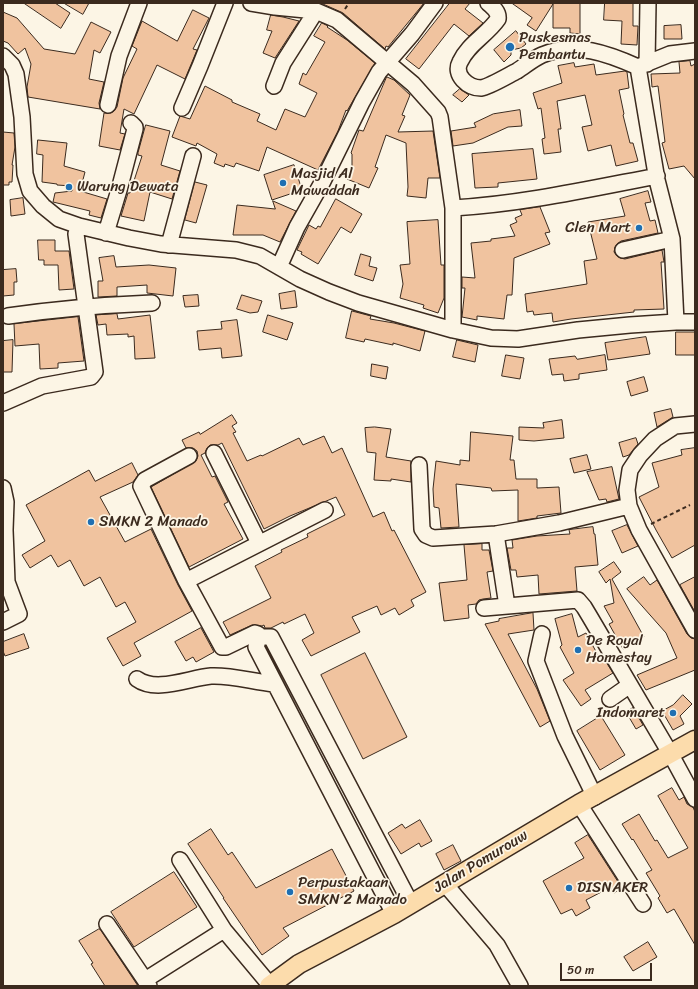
<!DOCTYPE html>
<html>
<head>
<meta charset="utf-8">
<style>
	body { margin:0 }
	#map { position:relative; width:698px; height:989px; overflow:hidden; background:#fcf5e5; font-family:Sriracha,sans-serif }
	canvas { display:block }
	.frame { position:absolute; inset:0; border:4px solid #3b2a1e; pointer-events:none }
	.scale { position:absolute; left:560px; top:963px; width:92px; height:18px; box-sizing:border-box; border:2px solid #3b2a1e; border-top:0; padding-left:5px; font-size:12px; line-height:14px; white-space:nowrap; color:#3b2a1e; -webkit-text-stroke:3px #fcf5e5; paint-order:stroke }
</style>
</head>
<body>
<div id="map">
<canvas width="698" height="989"></canvas>
<div class="frame"></div>
<div class="scale">50 m</div>
</div>
<script>
const ctx = document.querySelector('canvas').getContext('2d');
ctx.lineJoin = 'round';
function fillPath(path, color) {
  ctx.fillStyle = color;
  ctx.fill(path, 'evenodd');
}
function stroke(path, color, width, dash) {
  ctx.strokeStyle = color;
  ctx.lineWidth = width;
  ctx.lineCap = dash ? 'butt' : 'round';
  ctx.setLineDash(dash || []);
  ctx.stroke(path);
}
function write(font, color, halo, rows, align = 'center') {
  ctx.font = font + ' Sriracha,sans-serif';
  ctx.lineWidth = 3.5;
  ctx.setLineDash([]);
  ctx.textBaseline = 'middle';
  ctx.strokeStyle = halo;
  ctx.fillStyle = color;
  for (const [text, x, y, turn = 0] of rows) {
    ctx.save();
    ctx.translate(x, y);
    ctx.rotate((+turn || 0) * Math.PI / 180);
    ctx.textAlign = isNaN(turn) ? turn : align;
    if (halo) ctx.strokeText(text, 0, 0);
    ctx.fillText(text, 0, 0);
    ctx.restore();
  }
}
const building = new Path2D(`
	M24,3H55L70,13L61,28Z
	M64,3H89L83,14Z
	M321,3H424L388,47L386,46L385,49L343,13Z
	M450,3H470L465,9L483,23L469,36L454,24L419,69L406,59Z
	M512,3H580V34L570,33V28H553V4L536,31L527,25L532,18Z
	M605,3H633V26H638L637,45L621,44L622,21L604,20Z
	M193,10L209,18L193,49L197,50L185,79L157,65L134,114L124,109L120,133L125,134L120,150L99,146L104,113H111L114,111L117,107L123,78L137,49L132,46L142,21L177,41Z
	M3,12L17,18L44,49L75,54L91,22L111,32L100,53L94,50L89,79L104,82L99,103L100,109L28,97L27,87L31,64L25,48L18,54L8,43L3,41Z
	M271,15L283,17L299,21L275,58L263,53L272,31L267,30Z
	M322,23L328,26L327,27L347,40L375,63L347,111L346,110L338,131L318,170L267,147L259,171L236,163L234,167L225,164L224,167L214,163L217,154L197,143L196,146L172,137L180,116L190,119L205,86L232,100V102L260,114L257,121L276,130L285,109L305,117L317,93L299,84L303,73L306,75L325,42L314,36Z
	M681,25L682,39H664V26Z
	M516,31L526,44L521,48L511,50V55L504,62L494,50Z
	M690,61L691,66L695,64V179L684,166L669,169L662,143L665,142L658,86L652,87L651,74L680,73L679,62Z
	M574,63L575,67L594,64L596,75L625,71L627,72L629,88L619,90L624,114L623,115L630,143H633L638,161L616,166L611,145L588,151L582,127L592,125L585,95L557,101L561,129H558L561,152L544,154L542,139L545,138L541,108L538,109L533,93L562,83L558,66Z
	M387,77L394,80L410,95L402,115L405,116L398,132L433,131L440,178H428L426,198L407,196L408,187L406,143L386,135L375,167L378,168L369,188L347,179L352,169V154L351,153L359,130L363,131Z
	M460,89L469,95L462,102L453,95Z
	M520,110L522,126L508,127L473,143L453,146L451,131L476,127L474,123L493,114Z
	M146,125L170,131L161,165L180,171L172,199L150,192L144,221L121,216L128,193H130L142,156L138,155V153Z
	M3,132L14,133L15,147L12,165H13L12,182H9V185H3Z
	M38,140L67,143L64,166L85,172L80,191L107,199L101,218L89,215L90,211L53,202L55,193L72,191V186L57,185V184L42,182L43,155L37,154Z
	M533,149L537,179L498,183V187L475,188L472,154Z
	M294,165L302,190L272,200L264,175Z
	M195,182L207,185L196,223L185,220Z
	M648,191L651,202L645,203L650,221L655,220L658,233L621,241L617,244L615,247L614,252L617,256L620,258L625,259L662,250L664,262H661L664,309L634,310V312L571,319L553,322L552,313L534,315L533,311L527,312L525,294L587,284L584,261L597,259L588,222L625,216L620,199Z
	M23,198L25,214L11,216L10,200Z
	M336,199L362,214L351,233L341,227L318,264L301,254L302,252L297,250L309,225L316,229L318,226L320,227Z
	M273,201L296,211L280,242L263,235H233L237,205L275,209Z
	M540,207L550,232L545,233L550,244L514,258L512,295H507L504,319L477,316V320L462,317L465,288H462V277L475,278L471,243L491,241V239L515,236L510,225L517,222L515,218L522,215L520,210Z
	M438,220L441,265H444V298L438,313L423,308L424,305L400,298L403,284L400,265L410,264L407,222Z
	M38,240H55V251H69L74,289L59,290L58,265H44V260H39Z
	M361,254L371,257L369,266L377,268L373,281L355,275Z
	M114,256L116,267L149,265L176,268L173,296L147,293V285L117,287V296L98,297V281H103L99,258Z
	M16,269L17,282H14V295L3,296V270Z
	M295,291L297,307L281,309L279,294Z
	M198,295L199,306L185,307L183,296Z
	M242,295L262,301L258,312L250,313L237,309Z
	M352,311L371,316L370,319L394,323L425,331L420,351L393,343V345L365,339L364,342L346,338Z
	M117,314L118,319L150,315L155,358L135,359L134,336L128,337V334L107,335L106,324L98,325L96,315Z
	M268,315L293,323L287,340L263,332Z
	M78,317L84,361L58,363V368L40,369L39,344L15,346L14,324Z
	M237,320L242,356L222,358L221,348L199,350L197,331L222,329L221,322Z
	M676,332H695V355H676Z
	M646,337L650,354L608,360L605,343Z
	M13,340L12,372H3V341Z
	M457,340L478,345L475,362L453,357Z
	M506,355L524,358L520,379L502,376Z
	M605,355L607,370L579,374V379L564,381L563,374L552,375L549,359L575,356L577,359Z
	M372,364L388,367L386,379L371,376Z
	M644,377L648,391L631,396L627,382Z
	M671,409L673,417L657,427L654,413Z
	M232,415L237,423L232,426L236,432L233,433L247,461L261,455L262,456L299,438L303,445L324,436L332,453L342,448L373,517L384,512L392,531L394,530L426,592L411,600L414,606L399,615L395,608L381,615L377,606L352,617L360,632L311,656L302,640L314,633L305,614L284,624L283,622L271,628H265L264,625L262,626L252,625L230,635L223,622L271,598L255,566L282,552L281,550L308,537L307,534L345,515L336,497L290,516L264,529L222,443L218,445H210L207,448L205,453L201,455L212,477L215,476L228,502L224,504L243,539L189,567L151,487L196,461L198,456L197,451L193,448H186L182,440L199,432L200,434Z
	M562,420L564,438L534,441L519,440V427L544,428L543,423Z
	M375,427L391,429L386,457L411,461V482L391,479V481L374,480L376,453L367,452L365,428Z
	M471,432L513,436L510,460H514L516,479H537V488L559,487L561,513L537,516V518L518,521V490L492,491L491,488L456,484L459,527L441,528L439,508L434,507L433,489L436,461L460,465V460L469,461Z
	M636,438L638,444L629,455L623,457L619,443Z
	M695,448V545L672,558L656,530L639,497L659,487L652,463L682,455L681,450Z
	M587,455L591,469L574,473L570,459Z
	M132,463L138,475L133,482L100,497L125,542L151,529L178,585L192,611L134,643L141,656L123,666L107,638L136,622L125,602L116,607L100,577L84,586L70,560L58,567L51,555L30,568L22,555L45,541L26,505L89,470L95,481Z
	M612,467L619,499L607,502L606,499L599,500L587,472Z
	M627,525L638,546L622,553L612,531Z
	M593,527L594,534H595L598,565L575,567L577,591L539,594L538,575L517,577L516,570H511L507,548H513L512,540L537,536L570,534L569,530Z
	M482,544V550H489L493,571L487,572L491,598L483,599L479,600L476,604L468,605L469,618L444,621L439,583L467,580L464,545Z
	M614,562L621,572L612,579L644,637L623,649L609,624L613,622L604,606L614,603L610,579L606,583L599,572Z
	M644,577L650,585L657,580L687,634L691,638L695,639V670L646,690L637,675L677,658L666,633L627,589Z
	M695,577V612L680,585Z
	M533,613L534,630L508,634L537,689L550,721L540,727L485,624L499,621V619Z
	M572,614L578,637L586,633L600,659L603,657L613,673L585,690L591,699L581,706L563,680L574,673L560,647L562,645L555,619Z
	M201,628L214,652L196,662L193,657L186,661L175,642Z
	M24,634L29,648L5,656L3,651V642Z
	M365,653L407,737L363,759L321,675Z
	M683,695L692,704L680,716L684,724L673,730L662,711L673,705Z
	M633,708L643,725L636,729L626,712Z
	M601,716L625,755L600,770L577,731Z
	M672,788L679,800L684,797L687,804L693,807L695,812V945L674,909L667,913L658,898L660,896L646,873L652,870L633,839L632,840L622,824L639,814L655,841L657,840L668,858L688,848L658,796Z
	M420,820L432,841L421,847L419,843L401,854L388,833L402,824L405,828Z
	M211,829L228,855L232,852L256,888L332,849L354,891L283,928L289,936L262,955L223,898H224L188,844Z
	M588,835L622,888L614,893L611,887L586,900L590,908L576,916L572,909L561,914L543,881L584,858L575,843Z
	M453,845L461,861L444,870L436,854Z
	M174,872L197,907L134,947L111,912Z
	M99,929H100L138,986H105L91,964L93,963L79,941Z
	M648,942L657,957L633,971L624,957Z`);
fillPath(building, '#f0c39f');
stroke(building, '#3b2a1e', 1);
const minor = new Path2D(`
	M251,3L275,7L316,11L337,20L413,84L438,112L440,117L453,208
	M488,3C493,7 499,12 498,19C487,35 468,44 460,62C453,75 468,88 481,88C489,87 509,75 517,71C525,66 533,59 542,55C575,41 609,54 638,67
	M3,56L12,65L16,74L22,117L25,174L30,191L43,206L59,219L79,226L129,238L161,244L236,250L260,256L300,279L329,292L358,303L453,330L491,338L518,339L578,330L630,325L676,322H695
	M647,64L648,3
	M274,86L283,63L316,11
	M108,105L119,56L139,3
	M182,108L200,66L225,3
	M106,233L119,190L135,129V127L131,123
	M169,245L193,156
	M623,250L672,239
	M279,267L297,227L323,181L362,102L379,72L412,34L435,3
	M8,316C56,309 104,305 152,303
	M676,322L672,239L657,180L638,67L670,54L695,51
	M453,330V208C522,204 589,189 657,176
	M3,403L42,386L91,377L95,372L76,234L79,226
	M695,424L675,426L655,439L640,455L630,470L627,490L629,506L639,530L695,630
	M214,453L259,543
	M189,456L145,480L141,486L186,581L222,647H226L255,633L258,634L259,637H271L411,904
	M419,465L422,529L426,535L433,538L496,534L559,523L629,506
	M3,488L6,502L5,530L7,582L19,614L3,622
	M496,534L507,606
	M186,581L325,510
	M484,608L578,600L584,607L590,617L670,753L695,799
	M542,634L536,661L565,736L595,797
	M259,637L256,647L394,914
	M137,679C156,693 189,678 211,676C233,675 253,682 275,684
	M610,699L630,685
	M579,804L643,904
	M180,860L224,930L270,985
	M445,884L497,945L520,986
	M107,924L149,986
	M145,980L224,930`);
const major = new Path2D(`
	M269,986L299,964L394,914L579,804L695,740`);
stroke(minor, '#3b2a1e', 18);
stroke(major, '#3b2a1e', 21);
stroke(new Path2D(`
	M345,9L349,3
	M651,524L690,505`), '#3b2a1e', 2, [4, 3]);
stroke(minor, '#fcf5e5', 15);
stroke(major, '#fcdcac', 18);
for (const [x, y, r, color] of [
	[510,47,5,"#1f6fb2"],
	[283,183,4,"#1f6fb2"],
	[69,187,4,"#1f6fb2"],
	[639,228,4,"#1f6fb2"],
	[91,522,4,"#1f6fb2"],
	[578,650,4,"#1f6fb2"],
	[673,713,4,"#1f6fb2"],
	[569,888,4,"#1f6fb2"],
	[290,892,4,"#1f6fb2"]
]) {
  const dot = new Path2D();
  dot.arc(x, y, r, 0, 2 * Math.PI);
  ctx.fillStyle = color;
  ctx.fill(dot);
  stroke(dot, '#fcf5e5', 1.5);
}
write('15px', '#3b2a1e', '#fcf5e5', [
	["Puskesmas",519,38],
	["Pembantu",519,55],
	["Masjid Al",291,174],
	["Mawaddah",291,191],
	["Warung Dewata",77,187],
	["Clen Mart",631,228,"right"],
	["SMKN 2 Manado",99,522],
	["De Royal",586,641],
	["Homestay",586,658],
	["Indomaret",665,713,"right"],
	["Perpustakaan",298,883],
	["SMKN 2 Manado",298,900],
	["DISNAKER",577,888]
], 'left');
write('15px', '#3b2a1e', '#fcf5e5', [
	["Jalan Pomurouw",481,862,-31]
]);
</script>
</body>
</html>
